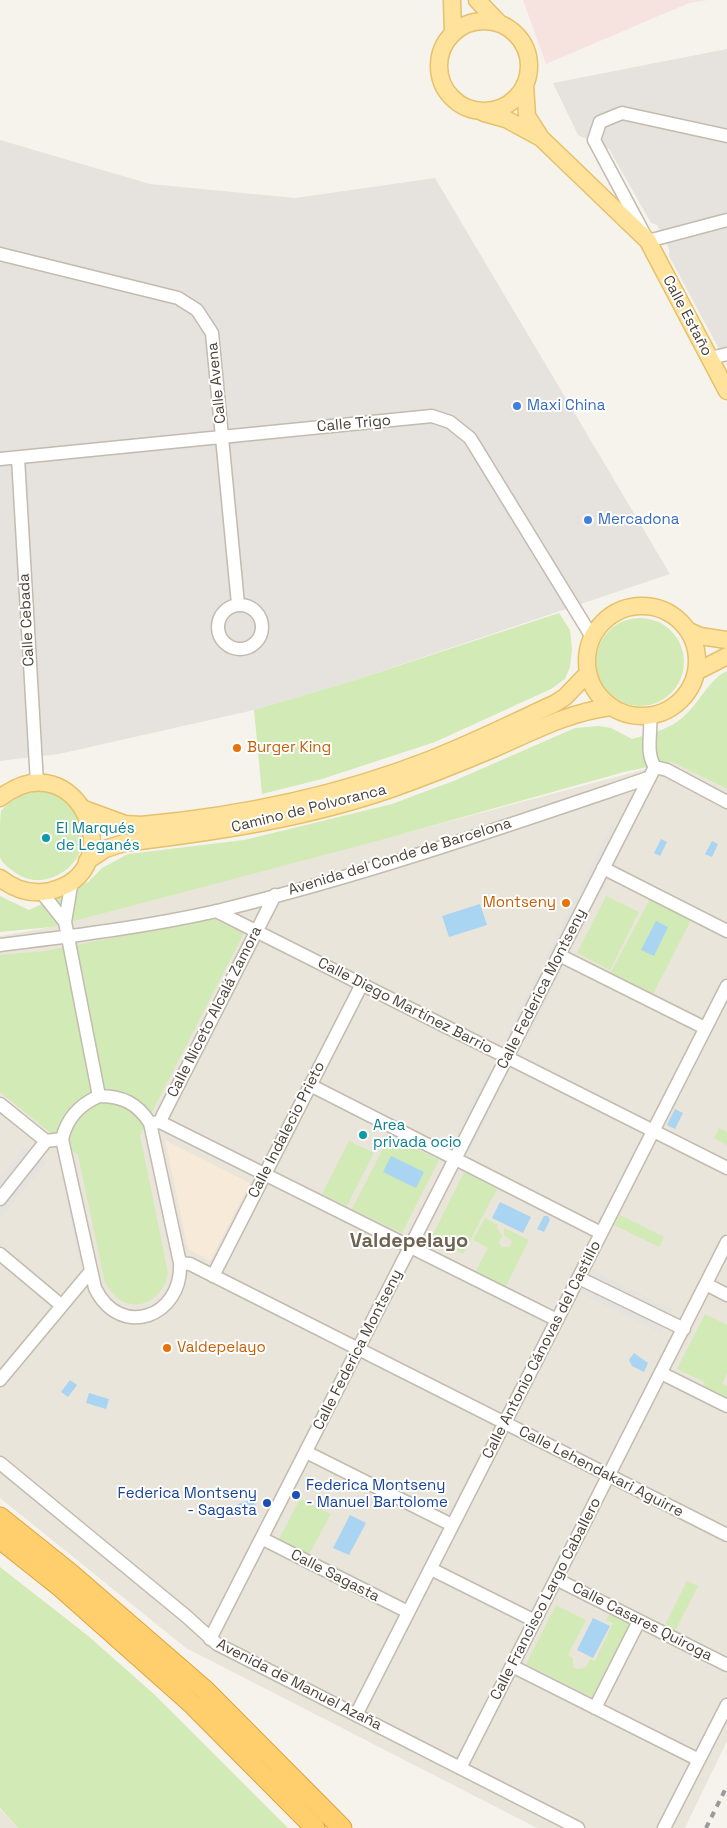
<!DOCTYPE html>
<html>
<head>
<meta charset="utf-8">
<style>
	body { margin:0 }
	canvas { display:block; background:#f6f3ec }
</style>
</head>
<body>
<canvas width="727" height="1828"></canvas>
<script>
const ctx = document.querySelector('canvas').getContext('2d');
ctx.lineJoin = 'round';
function fillPath(path, color) {
  ctx.fillStyle = color;
  ctx.fill(path, 'evenodd');
}
function stroke(path, color, width, dash) {
  ctx.strokeStyle = color;
  ctx.lineWidth = width;
  ctx.lineCap = dash ? 'butt' : 'round';
  ctx.setLineDash(dash || []);
  ctx.stroke(path);
}
function write(font, color, halo, rows, align = 'center') {
  ctx.font = font + ' "Space Grotesk",sans-serif';
  ctx.lineWidth = 4;
  ctx.setLineDash([]);
  ctx.textBaseline = 'middle';
  ctx.strokeStyle = halo;
  ctx.fillStyle = color;
  for (const [text, x, y, turn = 0] of rows) {
    ctx.save();
    ctx.translate(x, y);
    ctx.rotate((+turn || 0) * Math.PI / 180);
    ctx.textAlign = isNaN(turn) ? turn : align;
    if (halo) ctx.strokeText(text, 0, 0);
    ctx.fillText(text, 0, 0);
    ctx.restore();
  }
}
fillPath(new Path2D(`
	M672,762L727,789V1741L685,1828H537L186,1648L0,1498V936L52,927L127,907Z
	M0,1809L18,1828H0Z`), '#eae5da');
fillPath(new Path2D(`
	M165,1140L250,1183L210,1261L188,1249Z`), '#f7ead8');
fillPath(new Path2D(`
	M727,49V364L669,256V249L657,225L651,223L609,149L578,135L553,83Z
	M0,140L150,184L295,198L435,178L670,574L352,681L254,710L59,754L0,761Z`), '#e6e2dd');
fillPath(new Path2D(`
	M523,0H708L689,3L546,64Z`), '#f6e3e0');
fillPath(new Path2D(`
	M559,613L570,630L572,649L570,667L565,679L551,689L435,742L322,779L262,794L254,710L352,681Z
	M596 662a44 44 0 1 1 88 0a44 44 0 1 1-88 0Z
	M727,671V789L672,762L624,772L377,841L52,927L0,932V896L29,910L88,882L102,868L128,854L244,840L392,804L456,780L575,728L599,726L611,728L632,739C649,734 668,730 682,718C699,704 708,680 727,671Z
	M37,791C60,794 65,797 77,816C102,854 48,900 13,871C8,867 2,863 0,857C0,852 0,844 0,838C0,829 0,819 1,811C12,799 21,794 37,791Z
	M606,896L639,912L610,970L577,953Z
	M650,899L691,920L653,994L611,972Z
	M213,919L244,933L140,1135L168,1274C164,1293 146,1311 124,1302C116,1299 110,1290 105,1283L78,1155L0,1092V955L44,951Z
	M719,1128L727,1132V1145L714,1138Z
	M390,1135L439,1160L402,1233L352,1209Z
	M349,1141L374,1153L347,1206L322,1194Z
	M464,1172L497,1189L463,1254L431,1238Z
	M620,1215L664,1237L659,1247L614,1225Z
	M485,1218L498,1225L497,1228L502,1236L499,1243L502,1247H510L512,1241L504,1235V1228L529,1240L506,1286L476,1271L488,1248L473,1240Z
	M705,1314L727,1325V1373L722,1384L727,1386V1398L703,1386L705,1382L677,1369Z
	M300,1499L331,1514L309,1554L279,1539Z
	M0,1567L87,1635L155,1695L288,1828H18L0,1808Z
	M687,1581L698,1586L675,1631L665,1625Z
	M556,1605L586,1620L568,1655L573,1658V1667L576,1669L585,1668L591,1659L595,1661L613,1623L606,1620L610,1614L629,1624L592,1697L526,1664Z`), '#d2eab5');
fillPath(new Path2D(`
	M612,825L616,826L583,891L580,890Z
	M631,826L634,827L618,858L614,859Z
	M603,881L605,884L574,945L570,946Z
	M576,898L579,900L565,928L561,926Z
	M558,933L562,934L548,961L545,959Z
	M559,968L561,972L527,1039L522,1040Z
	M538,972L541,974L511,1034L508,1032Z
	M491,1072L466,1123L463,1121L486,1074Z
	M496,1094L497,1098L470,1151L466,1152Z
	M25,1147L31,1152L0,1191V1178Z
	M38,1157L46,1163L0,1218V1205Z
	M77,1169L100,1280L105,1290L102,1292L73,1170Z
	M64,1171L83,1260H79L61,1173Z
	M593,1270L672,1310L669,1317L589,1277Z
	M584,1285L665,1325L661,1333L581,1293Z`), '#e5e3e0');
fillPath(new Path2D(`
	M661,839L667,842L660,856L654,853Z
	M712,841L718,844L712,857L705,854Z
	M480,904L487,925L449,937L442,916Z
	M656,921L668,927L654,956L641,950Z
	M675,1109L683,1113L675,1129L667,1125Z
	M391,1156L424,1172L416,1188L383,1172Z
	M500,1202L531,1217L523,1233L492,1218Z
	M544,1216H548L550,1220L544,1232L537,1229Z
	M634,1353L648,1363L644,1372L632,1366L629,1360Z
	M70,1380L77,1385L68,1397L61,1392Z
	M89,1393L109,1399L106,1409L86,1403Z
	M250,1500L256,1505L252,1511L245,1512L236,1508L238,1504Z
	M350,1515L366,1523L349,1555L333,1548Z
	M593,1618L610,1626L593,1658L577,1650Z`), '#a9d4f2');
const minor = new Path2D(`
	M727,136L622,113L600,122L594,140L648,241L727,220
	M0,254L178,298L197,310L212,333L238,604
	M710,358L727,354
	M18,458L37,783
	M0,459L432,416L450,422L470,438L592,637
	M218 627a22 22 0 1 1 44 0a22 22 0 1 1-44 0Z
	M650,715C652,733 645,752 655,767
	M655,767L667,770L727,802
	M603,868L727,931
	M72,880L65,922L99,1096
	M42,893L65,922
	M216,911L727,1168
	M0,945C72,936 146,927 217,911C363,876 506,826 648,778
	M559,955L705,1028
	M310,1085L601,1233
	M99,1096C122,1096 137,1103 150,1123L180,1263C183,1317 120,1340 95,1288L62,1139C67,1118 79,1105 99,1096Z
	M0,1104L46,1141
	M160,1122L557,1320
	M153,1123L160,1122L163,1115L275,895
	M0,1199L46,1141L62,1139
	M0,1254L61,1305
	M180,1263L190,1264L727,1535
	M213,1276L362,984
	M579,1278L684,1329
	M706,1284L727,1295
	M661,1373L727,1406
	M0,1380L90,1272
	M306,1452L452,1525
	M0,1463L186,1616L217,1644L578,1828
	M263,1539L408,1612
	M431,1569L535,1621
	M556,1579L727,1665
	M210,1639L655,767
	M512,1666L699,1760
	M595,1708L639,1621
	M356,1715L727,986
	M460,1768L727,1242
	M664,1828L727,1705`);
const major = new Path2D(`
	M452,0L453,32
	M477,0L500,24
	M439 66a45 45 0 1 1 90 0a45 45 0 1 1-90 0Z
	M525,84L527,116L541,138L648,241L727,391
	M484,113L506,119L539,137
	M587 661a55 55 0 1 1 110 0a55 55 0 1 1-110 0Z
	M689,631L700,636L727,640
	M696,672L727,656
	M0,798C76,738 135,871 50,891C31,895 15,890 0,878
	M84,809L125,824L141,825C239,816 337,796 429,760C471,744 512,723 554,704L565,697L587,674
	M87,861L105,849L124,843C215,832 304,819 391,789C425,777 460,763 493,749C532,732 569,712 611,707`);
const highway = new Path2D(`
	M0,1517L70,1573L205,1690L342,1828
	M0,1539L59,1586L193,1705L315,1828`);
stroke(minor, '#c2bbae', 15);
stroke(major, '#e6c16a', 19);
stroke(highway, '#e0a43c', 21);
stroke(minor, '#fff', 12);
stroke(major, '#ffe39c', 16);
stroke(highway, '#ffcf6e', 19);
stroke(new Path2D(`
	M706,1828L727,1786`), '#9a9a9a', 4, [6, 6]);
for (const [x, y, r, color] of [
	[517,406,5,"#3f7fe0"],
	[588,520,5,"#3f7fe0"],
	[237,748,5,"#e8710a"],
	[46,838,5,"#0f9aa8"],
	[566,903,5,"#e8710a"],
	[363,1135,5,"#0f9aa8"],
	[167,1348,5,"#e8710a"],
	[296,1495,5,"#1a4fb4"],
	[267,1503,5,"#1a4fb4"]
]) {
  const dot = new Path2D();
  dot.arc(x, y, r, 0, 2 * Math.PI);
  ctx.fillStyle = color;
  ctx.fill(dot);
  stroke(dot, '#fff', 2);
}
write('15px', '#4b4439', '#fff', [
	["Calle Estaño",687,316,62],
	["Calle Avena",217,383,-96],
	["Calle Trigo",354,424,-5],
	["Calle Cebada",27,620,-93],
	["Camino de Polvoranca",309,809,-14],
	["Avenida del Conde de Barcelona",400,857,-17],
	["Calle Federica Montseny",542,989,-63],
	["Calle Diego Martínez Barrio",405,1006,27],
	["Calle Niceto Alcalá Zamora",215,1012,-63],
	["Calle Indalecio Prieto",287,1130,-63],
	["Calle Federica Montseny",358,1350,-63],
	["Calle Antonio Cánovas del Castillo",542,1350,-63],
	["Calle Lehendakari Aguirre",601,1472,27],
	["Calle Sagasta",335,1576,27],
	["Calle Francisco Largo Caballero",546,1599,-63],
	["Calle Casares Quiroga",642,1622,27],
	["Avenida de Manuel Azaña",299,1685,27]
]);
write('15px', '#366cbe', '#fff', [
	["Maxi China",527,406],
	["Mercadona",598,520]
], 'left');
write('15px', '#c56008', '#fff', [
	["Burger King",247,748],
	["Montseny",556,903,"right"],
	["Valdepelayo",177,1348]
], 'left');
write('15px', '#0d838f', '#fff', [
	["El Marqués",56,829],
	["de Leganés",56,846],
	["Area",373,1126],
	["privada ocio",373,1143]
], 'left');
write('15px', '#164399', '#fff', [
	["Federica Montseny",306,1486],
	["- Manuel Bartolome",306,1503],
	["Federica Montseny",257,1494,"right"],
	["- Sagasta",257,1511,"right"]
], 'left');
write('bold 20px', '#6e6250', '#fff', [
	["Valdepelayo",409,1242]
]);
</script>
</body>
</html>
